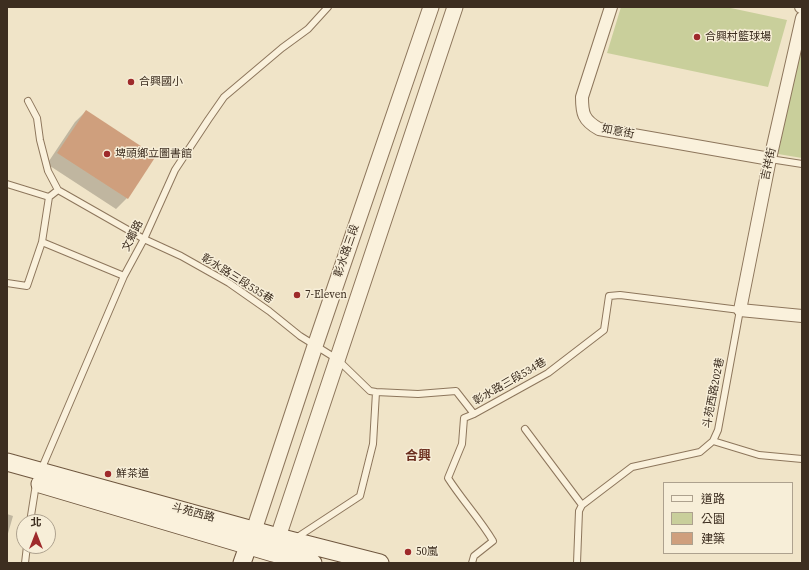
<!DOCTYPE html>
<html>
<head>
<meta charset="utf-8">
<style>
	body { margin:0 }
	#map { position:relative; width:809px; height:570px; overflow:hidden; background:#f0e4c8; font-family:"Source Serif 4","Noto Sans TC",serif }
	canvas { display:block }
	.frame { position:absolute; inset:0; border:8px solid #3d2e20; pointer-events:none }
	.legend { position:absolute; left:663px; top:482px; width:130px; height:72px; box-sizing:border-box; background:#f7eed8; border:1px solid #ada18e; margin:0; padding:5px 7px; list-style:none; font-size:12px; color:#3d2e20 }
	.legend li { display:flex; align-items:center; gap:8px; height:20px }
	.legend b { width:20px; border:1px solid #ada18e }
	.north { position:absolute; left:16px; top:514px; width:40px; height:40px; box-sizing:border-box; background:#f7eed8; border:1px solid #ada18e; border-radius:50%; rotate:0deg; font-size:11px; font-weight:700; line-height:16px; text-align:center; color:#3d2e20 }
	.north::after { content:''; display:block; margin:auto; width:14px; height:18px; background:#9e2a2b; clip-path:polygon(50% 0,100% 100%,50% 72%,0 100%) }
</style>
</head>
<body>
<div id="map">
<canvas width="809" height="570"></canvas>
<div class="frame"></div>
<ul class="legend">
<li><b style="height:5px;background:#faf1dc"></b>道路</li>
<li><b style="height:11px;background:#c9cf9b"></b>公園</li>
<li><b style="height:11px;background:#cf9f7d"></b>建築</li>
</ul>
<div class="north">北</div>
</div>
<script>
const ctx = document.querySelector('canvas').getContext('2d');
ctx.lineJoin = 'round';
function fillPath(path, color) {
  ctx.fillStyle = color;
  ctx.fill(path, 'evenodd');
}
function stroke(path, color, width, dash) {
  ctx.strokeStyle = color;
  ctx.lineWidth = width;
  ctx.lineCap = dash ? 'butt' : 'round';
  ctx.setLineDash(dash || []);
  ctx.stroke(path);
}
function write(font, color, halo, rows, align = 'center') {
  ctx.font = font + ' "Source Serif 4","Noto Sans TC",serif';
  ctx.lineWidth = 3;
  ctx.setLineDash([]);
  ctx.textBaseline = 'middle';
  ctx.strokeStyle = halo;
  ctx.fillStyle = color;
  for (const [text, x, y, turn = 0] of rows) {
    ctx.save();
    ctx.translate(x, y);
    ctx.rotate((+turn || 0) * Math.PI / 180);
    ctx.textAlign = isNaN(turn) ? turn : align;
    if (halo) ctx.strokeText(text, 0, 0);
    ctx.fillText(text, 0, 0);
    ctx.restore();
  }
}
fillPath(new Path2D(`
	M621,7H726L787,20L768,87L607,53Z
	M802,42V158L778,154Z`), '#c9cf9b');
fillPath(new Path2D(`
	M86,111L127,198L116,209L47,164L75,122Z
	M7,514L13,516L7,537Z`), '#0003');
fillPath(new Path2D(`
	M86,110L156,156L128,199L57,153Z`), '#cf9f7d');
const service = new Path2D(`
	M28,101L37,118L40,140L48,171L58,190L144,239L181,256L229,283L269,311L300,336L337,359L370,391L376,392L418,394L456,391L474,414
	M770,159L802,164
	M7,184L49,197L58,190
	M49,197L42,242L124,276
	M7,283L27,286L42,242
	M525,429L582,505
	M713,441L759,455L802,459
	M41,470L124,276L144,239L175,170L208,120L224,97L282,48L308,29L328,7
	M30,522L36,484
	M296,538L360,496L373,444L376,392
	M25,563L27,546
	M472,563L474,556L493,541C480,519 462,500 448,478L462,444L464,418L474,414L548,373L604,330L609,296L620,295L740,310L718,430L713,441L700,452L632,467L582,505L579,511L577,563`);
const minor = new Path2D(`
	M611,7L582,97C582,113 583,120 599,129L770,159
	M801,7H802
	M802,18L770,159L740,310L802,316`);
const tertiary = new Path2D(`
	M254,530L315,346L431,7
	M278,537L455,7`);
const secondary = new Path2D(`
	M7,462L278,537L380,563
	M40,484L273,553L313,563
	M242,563L252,535`);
stroke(service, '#8d765c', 8);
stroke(minor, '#8d765c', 14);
stroke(tertiary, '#8d765c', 17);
stroke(secondary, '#6f573f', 19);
stroke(service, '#faf1dc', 6);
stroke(minor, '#faf1dc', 12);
stroke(tertiary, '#faf1dc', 15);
stroke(secondary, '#faf1dc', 17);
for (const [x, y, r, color] of [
	[697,37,4,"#9e2a2b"],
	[131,82,4,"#9e2a2b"],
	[107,154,4,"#9e2a2b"],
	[297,295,4,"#9e2a2b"],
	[108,474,4,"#9e2a2b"],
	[408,552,4,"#9e2a2b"]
]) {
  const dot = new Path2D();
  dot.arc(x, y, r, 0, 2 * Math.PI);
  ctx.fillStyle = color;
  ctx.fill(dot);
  stroke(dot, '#f7eed8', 1.5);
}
write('11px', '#3d2e20', '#f7eed8', [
	["合興村籃球場",705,37],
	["合興國小",139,82],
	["埤頭鄉立圖書館",115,154],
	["7-Eleven",305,295],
	["鮮茶道",116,474],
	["50嵐",416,552]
], 'left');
write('11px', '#3d2e20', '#f7eed8', [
	["如意街",618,132,11],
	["吉祥街",769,164,-78],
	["文鄉路",133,236,-64],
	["彰水路三段",347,251,-71],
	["彰水路三段535巷",237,279,32],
	["彰水路三段534巷",510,382,-30],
	["斗苑西路202巷",714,393,-79],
	["斗苑西路",193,513,15]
]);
write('bold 13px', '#6b2e1e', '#f7eed8', [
	["合興",418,457]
]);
</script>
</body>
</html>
